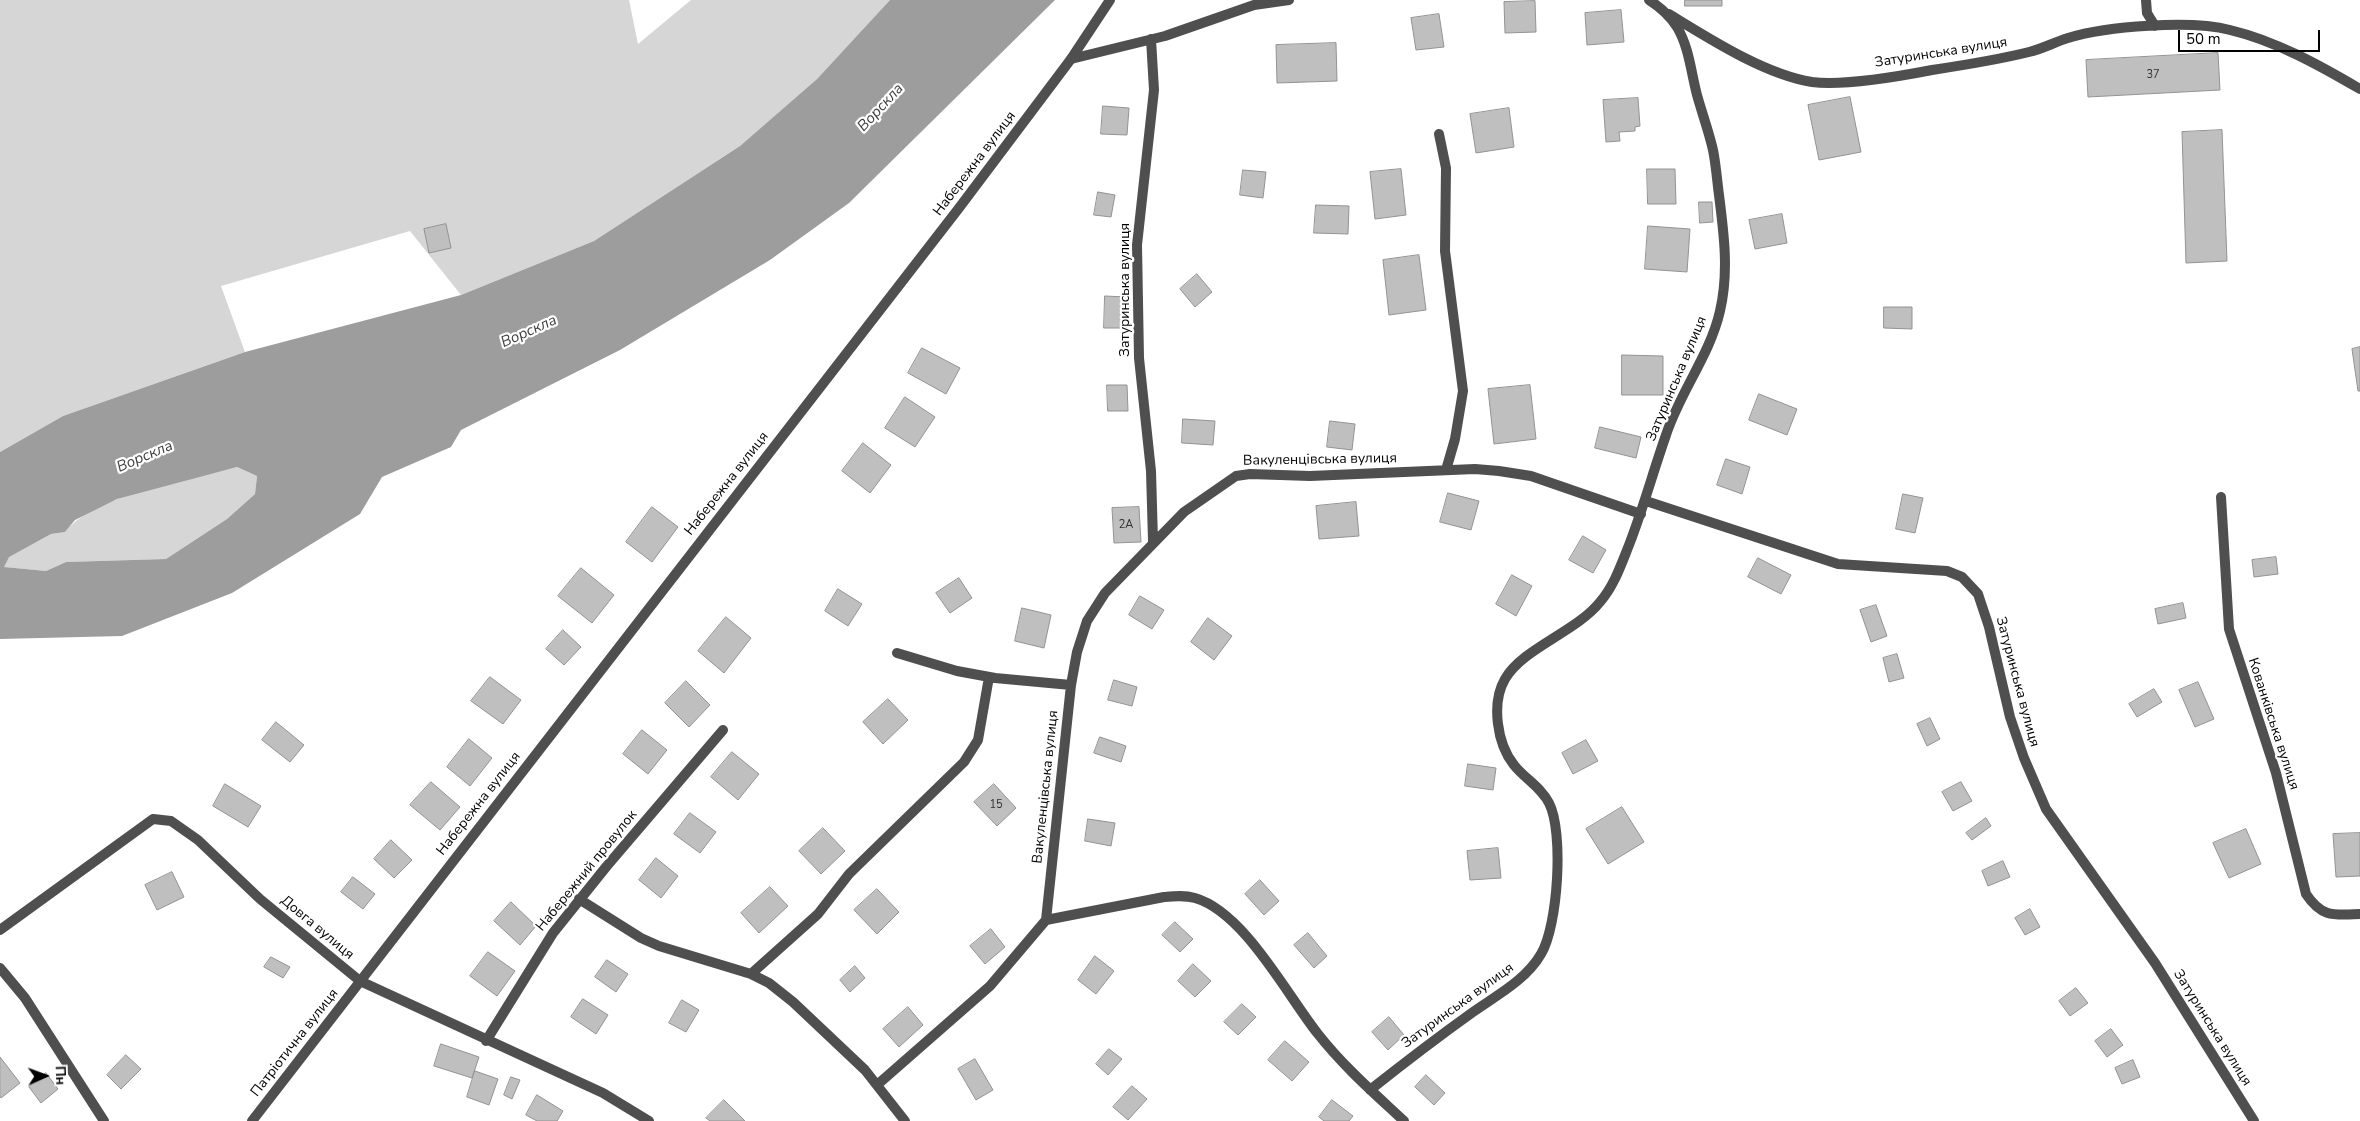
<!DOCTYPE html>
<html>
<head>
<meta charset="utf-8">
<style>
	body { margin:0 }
	#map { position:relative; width:2360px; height:1121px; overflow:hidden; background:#fff; font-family:"Nunito Sans",sans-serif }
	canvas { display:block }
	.north { position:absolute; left:20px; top:1051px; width:50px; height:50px; -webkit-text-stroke:4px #fff; paint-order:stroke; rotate:88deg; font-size:14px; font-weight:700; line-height:20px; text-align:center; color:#000 }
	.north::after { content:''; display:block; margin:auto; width:18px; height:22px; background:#000; clip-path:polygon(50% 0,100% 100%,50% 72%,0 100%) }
	.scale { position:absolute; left:2178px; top:30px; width:142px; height:22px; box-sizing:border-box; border:2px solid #000; border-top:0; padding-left:6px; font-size:15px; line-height:18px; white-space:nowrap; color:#000; -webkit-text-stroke:4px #fff; paint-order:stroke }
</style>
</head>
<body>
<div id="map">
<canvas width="2360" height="1121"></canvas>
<div class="north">Пн</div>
<div class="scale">50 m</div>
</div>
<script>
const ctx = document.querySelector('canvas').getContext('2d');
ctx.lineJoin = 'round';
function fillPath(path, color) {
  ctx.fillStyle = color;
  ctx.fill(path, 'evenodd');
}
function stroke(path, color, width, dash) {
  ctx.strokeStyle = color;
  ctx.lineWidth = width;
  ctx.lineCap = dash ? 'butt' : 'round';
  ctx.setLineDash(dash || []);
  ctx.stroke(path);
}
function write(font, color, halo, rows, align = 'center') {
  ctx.font = font + ' "Nunito Sans",sans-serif';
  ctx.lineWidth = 4.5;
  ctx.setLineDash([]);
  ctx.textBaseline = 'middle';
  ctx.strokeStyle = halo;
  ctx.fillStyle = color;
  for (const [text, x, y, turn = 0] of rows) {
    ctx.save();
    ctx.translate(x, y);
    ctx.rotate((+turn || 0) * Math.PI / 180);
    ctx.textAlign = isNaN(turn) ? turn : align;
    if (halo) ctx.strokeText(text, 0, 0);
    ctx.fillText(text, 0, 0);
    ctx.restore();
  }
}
fillPath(new Path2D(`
	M0,0H629L638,44L691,0H890L817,79L740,146L594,241L461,295L410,231L221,286L245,352L63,416L0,452Z
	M237,467L257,476L255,494L227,519L166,559L66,562L46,571L3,567L8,557L51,534L65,532C97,493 189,480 237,467Z`), '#d6d6d6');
fillPath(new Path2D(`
	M890,0H1055L849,203L770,260L620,350L461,430L451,447L382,477L360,514L232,593L122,636L0,639V452L63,416L245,352L461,295L594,241L740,146L817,79ZM237,467L257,476L255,494L227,519L166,559L66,562L46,571L4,567L9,557L51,534L65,532L75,520L117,499Z`), '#9d9d9d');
const building = new Path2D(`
	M1685,0H1722V6H1685Z
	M1535,1L1536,32L1505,33L1504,2Z
	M1621,10L1624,42L1587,45L1585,13Z
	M1439,14L1444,47L1416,50L1411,18Z
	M1336,43L1337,81L1277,83L1276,45Z
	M2218,53L2220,90L2088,97L2086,60Z
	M1850,97L1861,152L1819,160L1808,105Z
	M1638,98L1640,126L1635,127V131L1619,132L1620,141L1606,142L1603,100Z
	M1103,106L1129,108L1127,135L1101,134Z
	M1509,108L1514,147L1476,153L1470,114Z
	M2222,130L2227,261L2186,263L2182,132Z
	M1401,169L1406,215L1375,219L1370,172Z
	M1647,169H1675L1676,204H1648Z
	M1243,170L1266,172L1263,198L1240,195Z
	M1098,192L1115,195L1111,217L1094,215Z
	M1699,202H1712L1713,222L1700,223Z
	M1316,205L1349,206L1348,234L1314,233Z
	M1782,214L1787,243L1755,249L1749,220Z
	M446,224L451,248L429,253L424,229Z
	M1648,226L1690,229L1687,272L1645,269Z
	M1419,255L1426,310L1389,315L1383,260Z
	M1197,274L1212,292L1195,307L1180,289Z
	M1105,296L1126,297V328H1104Z
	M1884,307H1912V329L1884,328Z
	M2360,347V391H2358L2352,349Z
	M922,348L960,368L946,394L908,373Z
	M1622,355L1663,356V395H1622Z
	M1107,385H1127L1128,411H1108Z
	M1530,385L1536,439L1494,444L1488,389Z
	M1759,394L1797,409L1787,435L1749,420Z
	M905,397L935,417L915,447L885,428Z
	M1183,419L1215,421L1213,445L1182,443Z
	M1330,421L1355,424L1352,450L1327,447Z
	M1600,427L1641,437L1636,458L1595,448Z
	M863,443L891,465L870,493L842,471Z
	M1726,459L1750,467L1742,494L1717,485Z
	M1448,493L1479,501L1471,530L1440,522Z
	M1903,494L1923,498L1915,533L1896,529Z
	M1356,502L1359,536L1319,539L1316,506Z
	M652,507L678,527L652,562L626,542Z
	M1139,507L1141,542L1114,543L1112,508Z
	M1583,536L1606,550L1593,573L1569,560Z
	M2276,557L2278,574L2254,577L2252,560Z
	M1758,558L1791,575L1781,594L1748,577Z
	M581,568L614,595L592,623L558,596Z
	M1512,575L1532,586L1516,616L1496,604Z
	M959,578L972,598L950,613L936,593Z
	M838,589L862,604L848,626L825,611Z
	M1140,596L1164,610L1152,629L1129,615Z
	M2183,603L2186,618L2158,624L2155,609Z
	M1876,605L1887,636L1871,642L1860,610Z
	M1022,608L1051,615L1044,648L1015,641Z
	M726,617L751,638L724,673L698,651Z
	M1208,618L1232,636L1214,660L1191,642Z
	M563,630L581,647L564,665L546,649Z
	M1897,654L1904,678L1889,682L1883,658Z
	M490,677L521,700L503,724L471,701Z
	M1114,680L1137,687L1132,706L1108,700Z
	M686,681L710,705L689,727L665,703Z
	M2198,682L2214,719L2195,727L2179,690Z
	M2154,689L2162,702L2137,717L2129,704Z
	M888,699L908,720L883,744L863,722Z
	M1930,718L1940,739L1927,746L1917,724Z
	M276,722L304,745L290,762L262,740Z
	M642,730L667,750L648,774L623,754Z
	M1100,737L1126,746L1121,762L1094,753Z
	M469,739L492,758L470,786L447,767Z
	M1586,740L1598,761L1573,774L1562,753Z
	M732,752L759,774L738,800L711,777Z
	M1468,764L1496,768L1493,790L1465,786Z
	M431,782L460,807L440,830L410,805Z
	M1961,782L1972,801L1953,811L1942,792Z
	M225,784L261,806L248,827L213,806Z
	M994,784L1016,808L997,826L974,802Z
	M1622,807L1644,842L1608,864L1586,829Z
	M690,813L716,832L700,853L674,834Z
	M1986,818L1991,826L1972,840L1966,833Z
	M1088,819L1115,823L1111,846L1085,841Z
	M823,828L845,851L821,874L799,851Z
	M2246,829L2261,864L2229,878L2213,843Z
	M2360,833V876L2336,877L2333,834Z
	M391,840L412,860L394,878L374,859Z
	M1498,848L1501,878L1470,880L1467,851Z
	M656,858L678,876L661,898L639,880Z
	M2003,861L2010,877L1988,886L1982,871Z
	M172,872L184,897L157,910L145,885Z
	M353,877L375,894L363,909L341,892Z
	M1260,880L1279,901L1264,915L1245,894Z
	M770,887L788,906L759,933L741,913Z
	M877,889L899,912L877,934L854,910Z
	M511,902L536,926L520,945L494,921Z
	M2030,909L2040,927L2025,935L2015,918Z
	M1175,922L1193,939L1180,952L1162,935Z
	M991,929L1005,947L985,964L970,946Z
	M1308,933L1327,956L1314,968L1294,945Z
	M488,952L515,971L497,996L470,976Z
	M1095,956L1114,971L1096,994L1078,980Z
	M271,957L290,967L283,978L264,967Z
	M607,960L628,974L616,992L595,977Z
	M1193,964L1211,981L1195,997L1178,981Z
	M855,966L865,978L850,992L840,980Z
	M2076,988L2088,1003L2070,1016L2059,1001Z
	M583,999L608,1015L596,1034L571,1017Z
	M682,1000L699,1010L686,1032L669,1023Z
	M1242,1004L1256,1017L1238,1035L1224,1022Z
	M908,1007L923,1025L899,1047L883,1029Z
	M1389,1017L1404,1035L1388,1050L1372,1032Z
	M2111,1029L2123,1045L2107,1057L2095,1041Z
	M1285,1041L1309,1062L1292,1081L1268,1060Z
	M441,1044L479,1057L472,1078L434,1066Z
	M1109,1049L1122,1059L1108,1075L1096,1064Z
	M126,1055L141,1069L121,1089L107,1075Z
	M0,1057L20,1083L1,1098L0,1096Z
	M975,1059L993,1090L976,1100L958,1069Z
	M2133,1060L2140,1077L2122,1084L2115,1068Z
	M475,1071L498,1079L489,1105L467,1097Z
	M46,1073L58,1089L41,1103L29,1087Z
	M1426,1075L1445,1093L1434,1105L1415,1087Z
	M511,1077L520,1080L512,1099L504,1095Z
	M1132,1086L1147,1099L1128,1120L1113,1107Z
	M537,1095L563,1111L557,1121H537L526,1115Z
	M724,1100L745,1121H710L706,1118Z
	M1332,1100L1353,1116L1349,1121H1324L1319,1117Z`);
fillPath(building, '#bfbfbf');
stroke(building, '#939393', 1);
stroke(new Path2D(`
	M2146,0L2147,13L2155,26
	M1669,14C1710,39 1764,74 1812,82C1842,86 1901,76 1932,70C1965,65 1997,60 2029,52C2042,49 2055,42 2068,38C2107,26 2191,20 2230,30C2276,41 2319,65 2360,89
	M1151,39L1154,90L1137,245L1139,358L1151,471L1153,541
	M1071,59L1165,36L1254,5L1289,0
	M1439,134L1446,168L1445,251L1463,391L1455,439L1446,470
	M2221,497L2229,629L2276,773L2306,894C2322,918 2334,915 2360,914
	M1646,501L1838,564L1947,571L1962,577L1978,594L1989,627L2010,717L2024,758L2046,809L2155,963L2254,1121
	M897,653L957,671L995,678L1071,685
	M579,899L641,938L659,946L751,974L769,983L793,1002L865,1070L905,1121
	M1046,920L1164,897C1175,896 1185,895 1195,898C1244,912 1287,995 1318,1034C1344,1067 1374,1093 1404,1121
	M0,930L153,819L171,821L198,840L260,899L360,981L603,1093L649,1121
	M0,968L25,998L104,1121
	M751,974L818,914L849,874L964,762L978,740L989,677
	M486,1041L553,933L606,867L723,730
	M877,1085L990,986L1046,920L1071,685L1077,652L1087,621L1105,593L1184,512L1236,476L1250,474L1310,476L1475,469L1499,471L1531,476L1641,514
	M1370,1090C1404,1063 1438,1037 1473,1012C1497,995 1526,980 1541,954C1558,926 1564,832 1549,803C1541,787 1524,778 1514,765C1497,744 1491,703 1505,679C1523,648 1576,632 1600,602C1614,586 1621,565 1629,545C1643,509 1653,472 1666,435C1680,392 1710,355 1720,311C1729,273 1724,234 1719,195C1717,180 1716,165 1713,150C1709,132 1702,113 1697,95C1691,72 1689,47 1677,27C1670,16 1660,7 1649,0`), '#4f4f4f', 10);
stroke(new Path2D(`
	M252,1121L959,208L1071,59L1110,0`), '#4f4f4f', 10);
write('11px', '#303030', null, [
	["37",2153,75],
	["2А",1126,525],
	["15",996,805]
]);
write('14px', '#000', '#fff', [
	["Затуринська вулиця",1941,53,-9],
	["Набережна вулиця",975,164,-53],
	["Затуринська вулиця",1126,290,-90],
	["Затуринська вулиця",1677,379,-67],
	["Вакуленцівська вулиця",1320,460,-1],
	["Набережна вулиця",727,484,-52],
	["Затуринська вулиця",2017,682,75],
	["Кованківська вулиця",2273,724,72],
	["Вакуленцівська вулиця",1046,787,-84],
	["Набережна вулиця",479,804,-52],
	["Набережний провулок",587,871,-51],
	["Довга вулиця",317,928,40],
	["Затуринська вулиця",1458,1006,-36],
	["Затуринська вулиця",2212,1028,58],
	["Патріотична вулиця",295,1043,-52]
]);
write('italic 15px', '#3e3e3e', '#fff', [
	["Ворскла",881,108,-47],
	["Ворскла",529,332,-24],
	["Ворскла",145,457,-23]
]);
</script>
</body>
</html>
